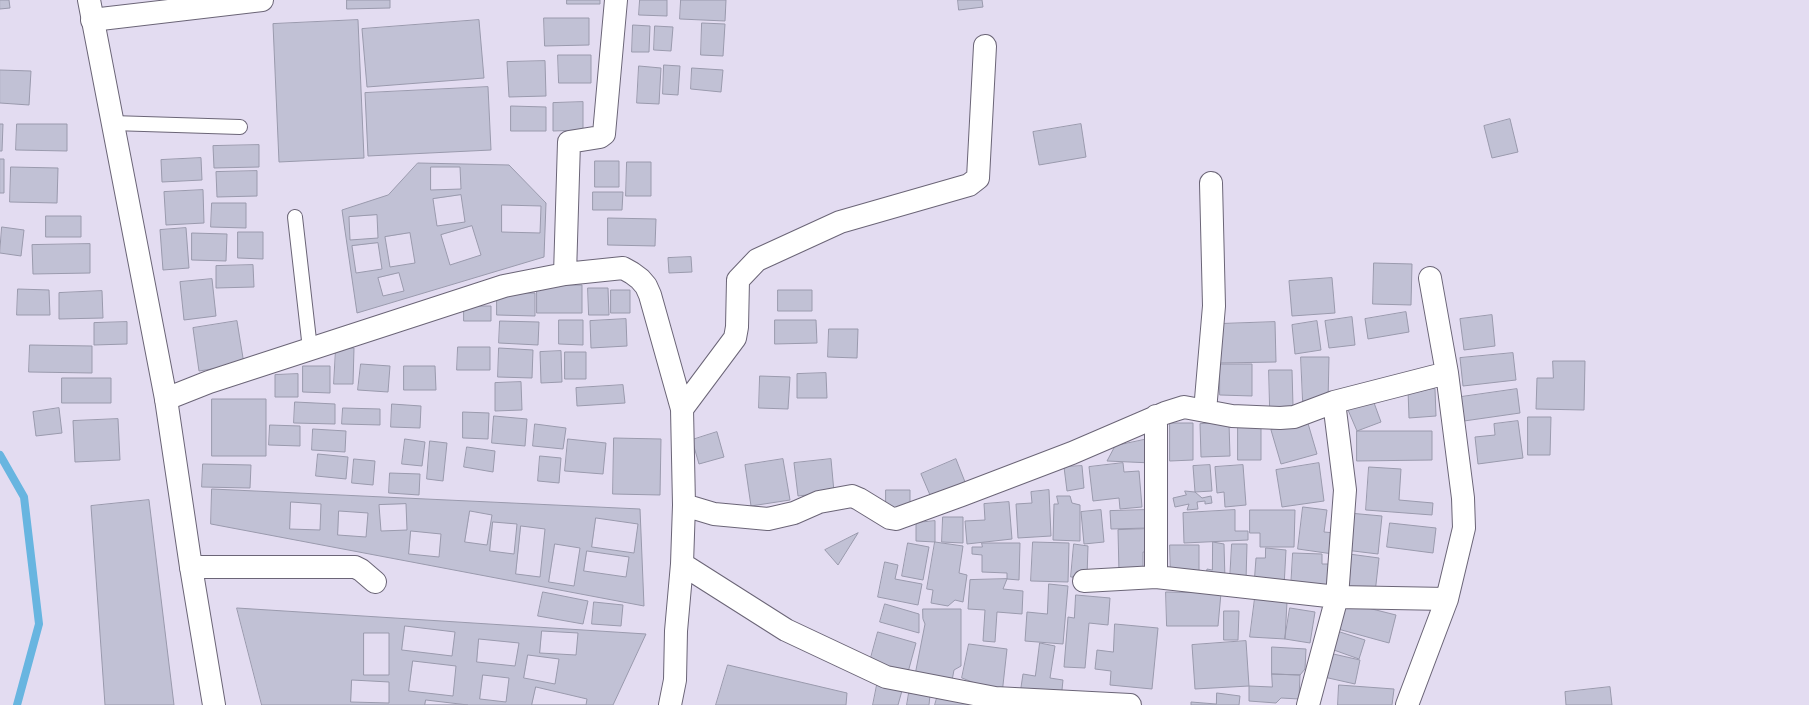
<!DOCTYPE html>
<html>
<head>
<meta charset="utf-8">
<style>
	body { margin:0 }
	canvas { display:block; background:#e3dcf1 }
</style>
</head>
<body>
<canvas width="1809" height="705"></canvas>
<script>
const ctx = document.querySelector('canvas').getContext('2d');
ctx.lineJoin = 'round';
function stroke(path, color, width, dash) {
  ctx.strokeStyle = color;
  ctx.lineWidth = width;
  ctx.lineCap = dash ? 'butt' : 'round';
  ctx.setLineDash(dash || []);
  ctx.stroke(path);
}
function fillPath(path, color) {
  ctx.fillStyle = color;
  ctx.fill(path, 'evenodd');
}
stroke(new Path2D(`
	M0,455L24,497L39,624L17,705`), '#68b5e0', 8);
const building = new Path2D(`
	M0,0H9L10,8L0,9Z
	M347,0H390V8L347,9Z
	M567,0H600V4H567Z
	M640,0H667V16L639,15Z
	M681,0H726L725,21L680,19Z
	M958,0H982L983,7L959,10Z
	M544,18H589V45L545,46Z
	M358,20L364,158L279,162L273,24Z
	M479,20L484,78L367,87L362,29Z
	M702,23L725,24L723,56L701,55Z
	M633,25L650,26L649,52H632Z
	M655,26L673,27L671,51L654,50Z
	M558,55H591V83H559Z
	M545,61L546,96L509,97L507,62Z
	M664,65L680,66L678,95L663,94Z
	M639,66L661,68L659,104L637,103Z
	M692,68L723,70L721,92L691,89Z
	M0,70L31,71L29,105L0,103Z
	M488,87L491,150L368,156L365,93Z
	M583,102V130L553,131V103Z
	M511,106L546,107V131H511Z
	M1510,119L1518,152L1492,158L1484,126Z
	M0,124H3L2,151H0Z
	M17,124H67V151L16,150Z
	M1081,124L1086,157L1039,165L1033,132Z
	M259,145V167L214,168L213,146Z
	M201,158L202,180L162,182L161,160Z
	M0,159H4V193H0Z
	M595,161H619V187H595Z
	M627,162H651V196H626Z
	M418,163L509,165L546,203L544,257L357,313L342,210L388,195Z
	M11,167L58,168L57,203L10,202Z
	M431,167H460L461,189L431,190Z
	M257,171V196L217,197L216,172Z
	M203,190L204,223L166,225L164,192Z
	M593,192H623L622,210H593Z
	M461,195L465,222L437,226L433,199Z
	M212,203H246V228L211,227Z
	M502,205L541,206L540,233L502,232Z
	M377,215L378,238L350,240L349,217Z
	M46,216H81V237H46Z
	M608,218L656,219L655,246L608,245Z
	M472,226L481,255L450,265L441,235Z
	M2,227L24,230L21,256L0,253Z
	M186,228L189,268L163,270L160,230Z
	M238,232H263V259L238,258Z
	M192,233L227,234L226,261L192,260Z
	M410,233L415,263L390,267L385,237Z
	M378,243L382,269L356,273L352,246Z
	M90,244V273L33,274L32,245Z
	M691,257L692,272L669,273L668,258Z
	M1374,263L1412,264L1411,305L1373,304Z
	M253,265L254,287L216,288V266Z
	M399,273L404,291L383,296L378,278Z
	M1332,278L1335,313L1292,316L1289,281Z
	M212,279L216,316L184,320L180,282Z
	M537,285H582V313H537Z
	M588,288H608L609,315H589Z
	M18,289L49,290L50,315H17Z
	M611,290H630V313H611Z
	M778,290H812V311H778Z
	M102,291L103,318L59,319V293Z
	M497,293H535V316L497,315Z
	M464,306H491V321H464Z
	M1406,312L1409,332L1368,339L1365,319Z
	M1492,315L1495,346L1464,350L1460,319Z
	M1352,317L1355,345L1329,348L1325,321Z
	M626,319L627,346L591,348L590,321Z
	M559,320H583V345L559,344Z
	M775,320H816L817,343L775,344Z
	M237,321L244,364L199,371L193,328Z
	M500,321L539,322L538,345L499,343Z
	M1317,321L1321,350L1295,354L1292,325Z
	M127,322V344L94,345V323Z
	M1275,322L1276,362L1220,363L1219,324Z
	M829,329H858L857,358L828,357Z
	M30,345L92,346V373L29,372Z
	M458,347H490V370H457Z
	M336,348H354L353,384H334Z
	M499,348L533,350L532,378L498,377Z
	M561,351L562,382L541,383L540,352Z
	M565,352H586V379H565Z
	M1513,353L1516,380L1463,386L1460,358Z
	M1301,357H1329L1328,402L1303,401Z
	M1553,361H1585L1584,410L1536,409L1537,378H1553Z
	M361,364L390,366L388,392L358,390Z
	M1220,364H1252V396L1220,395Z
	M303,366H330V393L303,392Z
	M404,366H435L436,390H404Z
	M1269,370H1292L1293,406L1270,407Z
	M826,373L827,398H797V374Z
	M298,374V397H275V375Z
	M760,376L790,377L788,409L759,408Z
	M62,378H111V403H62Z
	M521,382L522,410L495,411V383Z
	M623,385L625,403L577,406L576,388Z
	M1435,389L1436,416L1409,418L1408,390Z
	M1517,389L1520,413L1464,421L1461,397Z
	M212,399H266V456H212Z
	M1373,400L1381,422L1357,431L1348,410Z
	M295,402L335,404V424L294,423Z
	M392,404L421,406L420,428L391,427Z
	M59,408L62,433L36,436L33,412Z
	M343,408L380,409V425L342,424Z
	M463,412L489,413L488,439L463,438Z
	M494,416L527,419L525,446L492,443Z
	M1528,417H1551L1550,455H1528Z
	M118,419L120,460L75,462L73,421Z
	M1307,420L1317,454L1281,464L1271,430Z
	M1518,421L1523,458L1478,464L1475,437L1495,435L1494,424Z
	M1170,423H1193V460L1170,461Z
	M1229,423L1230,456L1201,457L1200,424Z
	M535,424L566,428L563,449L533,446Z
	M270,425L300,426V446L269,445Z
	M1238,426H1261V460H1238Z
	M313,429L346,431L345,452L312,450Z
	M1357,431H1432V460L1357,461Z
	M717,432L724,457L699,464L692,440Z
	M614,438L661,439L660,495L613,494Z
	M405,439L425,442L422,466L402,464Z
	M568,439L606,443L603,474L565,471Z
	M1148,439L1152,463L1107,461L1115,446Z
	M430,441L447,443L443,481L427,479Z
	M467,447L495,451L493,472L464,467Z
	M318,454L348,457L346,479L316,476Z
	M540,456L561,458L559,483L538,481Z
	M354,459L375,461L373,485L352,483Z
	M783,459L790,500L751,506L745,465Z
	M831,459L834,492L798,496L794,463Z
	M956,459L967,487L933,502L921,474Z
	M1123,463L1124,472L1139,471L1142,507L1120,509L1119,498L1093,501L1089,467Z
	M1319,463L1324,501L1282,507L1276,470Z
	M203,464L251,465L250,488L202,487Z
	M1210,465L1212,491L1195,492L1193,466Z
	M1243,465L1246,505L1225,507L1224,492L1217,493L1215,467Z
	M1082,466L1084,488L1067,491L1064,467Z
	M1369,467L1401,469L1399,500L1433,503L1432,515L1366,510Z
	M390,473L420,474L419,495L389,493Z
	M212,489L640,509L644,606L211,524Z
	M886,490H910V511H886Z
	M1049,490L1051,536L1018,538L1016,504L1032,503L1031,492Z
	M1185,491L1195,492L1202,498L1211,496L1212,503L1205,504V501L1197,502L1198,509L1187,510L1189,504L1175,507L1173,498L1186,495Z
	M1057,496H1070L1072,503L1080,505V541L1053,540L1054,504H1058Z
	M149,500L174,705H105L91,506Z
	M291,502L321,504L320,530L290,529Z
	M1009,502L1012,539L967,544L965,521L985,520L984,504Z
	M406,504L407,530L381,531L379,505Z
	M1303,507L1327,510L1324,532L1336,533L1333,554L1298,549Z
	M1101,510L1104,542L1084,544L1081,512Z
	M1147,510V528L1111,529L1110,511Z
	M1235,510V531H1248V540L1184,543L1183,513Z
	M1250,510H1295L1294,547H1260V533H1250Z
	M339,511L368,513L366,537L338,535Z
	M470,511L492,515L487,545L465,542Z
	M1349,513L1382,516L1378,554L1345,550Z
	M943,517H963V543L942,542Z
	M596,518L638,524L634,553L592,547Z
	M935,521V542L916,541V523Z
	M493,522L517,524L514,554L490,551Z
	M1390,523L1436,528L1433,553L1387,547Z
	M521,526L545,529L540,577L516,574Z
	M1151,529L1152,552H1143V575L1119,573L1118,530Z
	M411,531L441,534L439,557L409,554Z
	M858,533L838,565L825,550Z
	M935,542L963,546L959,573L967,575L963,602L955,600L948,606L931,603L933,590L927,589Z
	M1033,542L1069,543L1068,582L1031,581Z
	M1213,542L1224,544L1225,580H1205L1207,569L1212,570Z
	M908,543L929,547L923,580L902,576Z
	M982,543H1020L1019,580L1007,579V573L982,572V555L972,554V547H982Z
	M555,544L580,548L574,586L549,582Z
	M1074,544L1088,546L1087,577H1071Z
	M1232,544H1247L1246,581L1230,580Z
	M1170,545H1199V576L1171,577Z
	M1266,548L1286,550L1284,587L1254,585L1256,558H1265Z
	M587,551L629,557L626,577L584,571Z
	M1293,553L1322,554V564H1335L1324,590L1291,588Z
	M1349,554L1379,558L1375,593L1345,590Z
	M885,562L898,565L895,579L922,584L918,605L878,597Z
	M1007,579L1003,589L1023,591L1022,614L997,612L995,642L983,641L985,610L968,609L970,580Z
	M1049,584L1068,586L1063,644L1025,641L1027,612L1047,614Z
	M543,592L588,601L583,624L538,616Z
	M1166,592L1221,593L1218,626H1167Z
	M1076,595L1110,598L1108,625L1089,623L1085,668L1064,667L1068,617L1074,618Z
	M1255,598L1287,602L1285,639L1250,637Z
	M594,602L623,605L621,626L592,624Z
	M1344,602L1396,615L1389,643L1338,629Z
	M885,604L919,614V633L880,622Z
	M237,608L646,634L613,705H262Z
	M1290,608L1315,612L1310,643L1285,639Z
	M923,609H961V666L954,670L951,686L914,680L925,624L923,619Z
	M1224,611H1239L1238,640H1224Z
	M1115,624L1158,628L1152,689L1110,685L1111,671L1095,669L1097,650L1113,652Z
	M405,626L455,632L452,656L402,650Z
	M542,631L578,633L576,655L540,653Z
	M1337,631L1365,640L1359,659L1331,649Z
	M878,632L916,643L907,676L869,665Z
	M364,633H389V675H364Z
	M479,639L519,643L515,666L477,662Z
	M1246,641L1249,686L1195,689L1192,645Z
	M1040,643L1055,646L1050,678L1063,680L1061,700L1020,694L1023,674L1035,676Z
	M969,644L1007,649L1002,694L962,678Z
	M1272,647L1306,649L1305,669L1300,675L1272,674Z
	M1329,653L1360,660L1355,684L1324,677Z
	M528,655L559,659L555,684L524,678Z
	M413,661L456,666L453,696L409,691Z
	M728,665L847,693L846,705H716Z
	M1272,674L1300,675L1299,699L1281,698L1276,703L1249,701V686L1272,687Z
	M483,675L509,678L506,702L480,699Z
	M352,680L389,682V703L351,702Z
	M878,680L903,687L898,705H873Z
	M1339,685L1394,689L1392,705H1338Z
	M536,687L587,699L586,705H532Z
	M1610,687L1612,705H1566L1565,692Z
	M909,693L930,695L929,705H907Z
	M1217,693L1240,696L1239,705H1191V702L1216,704Z
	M937,698L974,704V705H935Z
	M426,700L468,705H425Z`);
fillPath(building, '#c1c1d5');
stroke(building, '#9a9aad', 1);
const lane = new Path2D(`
	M112,123L240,127
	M295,217L310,349`);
const street = new Path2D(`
	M92,20L262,0
	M565,274L569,142L600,137L604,134L616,0
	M166,399L209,382L504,286L565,274L623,268L632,273L640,279L646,286L650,295L682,409L684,505L682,564L676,631L675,680L670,705
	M682,409L735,338L737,327L738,280L757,260L840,222L969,185L978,178L985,46
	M1205,411L1214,306L1211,183
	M684,505L714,514L768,519L794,513L819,502L852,496L859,499L890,518L896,519L962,495L1072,453L1165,413L1184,407L1232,416L1280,418L1294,417L1334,402
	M682,564L786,630L886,677L995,698L1130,705
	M191,567H355L361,570L375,582
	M1156,577V416
	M1084,581L1156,577L1337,597L1447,599
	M1308,705L1337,597L1345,490L1334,402L1447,373
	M1407,705L1447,599L1464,528L1463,498L1447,373L1430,278`);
const secondary = new Path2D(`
	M89,0L166,399L191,567L214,705`);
stroke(lane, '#6b6577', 16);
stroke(street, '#6b6577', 24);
stroke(secondary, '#6b6577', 24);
stroke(lane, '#fff', 14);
stroke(street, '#fff', 22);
stroke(secondary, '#fff', 22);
</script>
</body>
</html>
